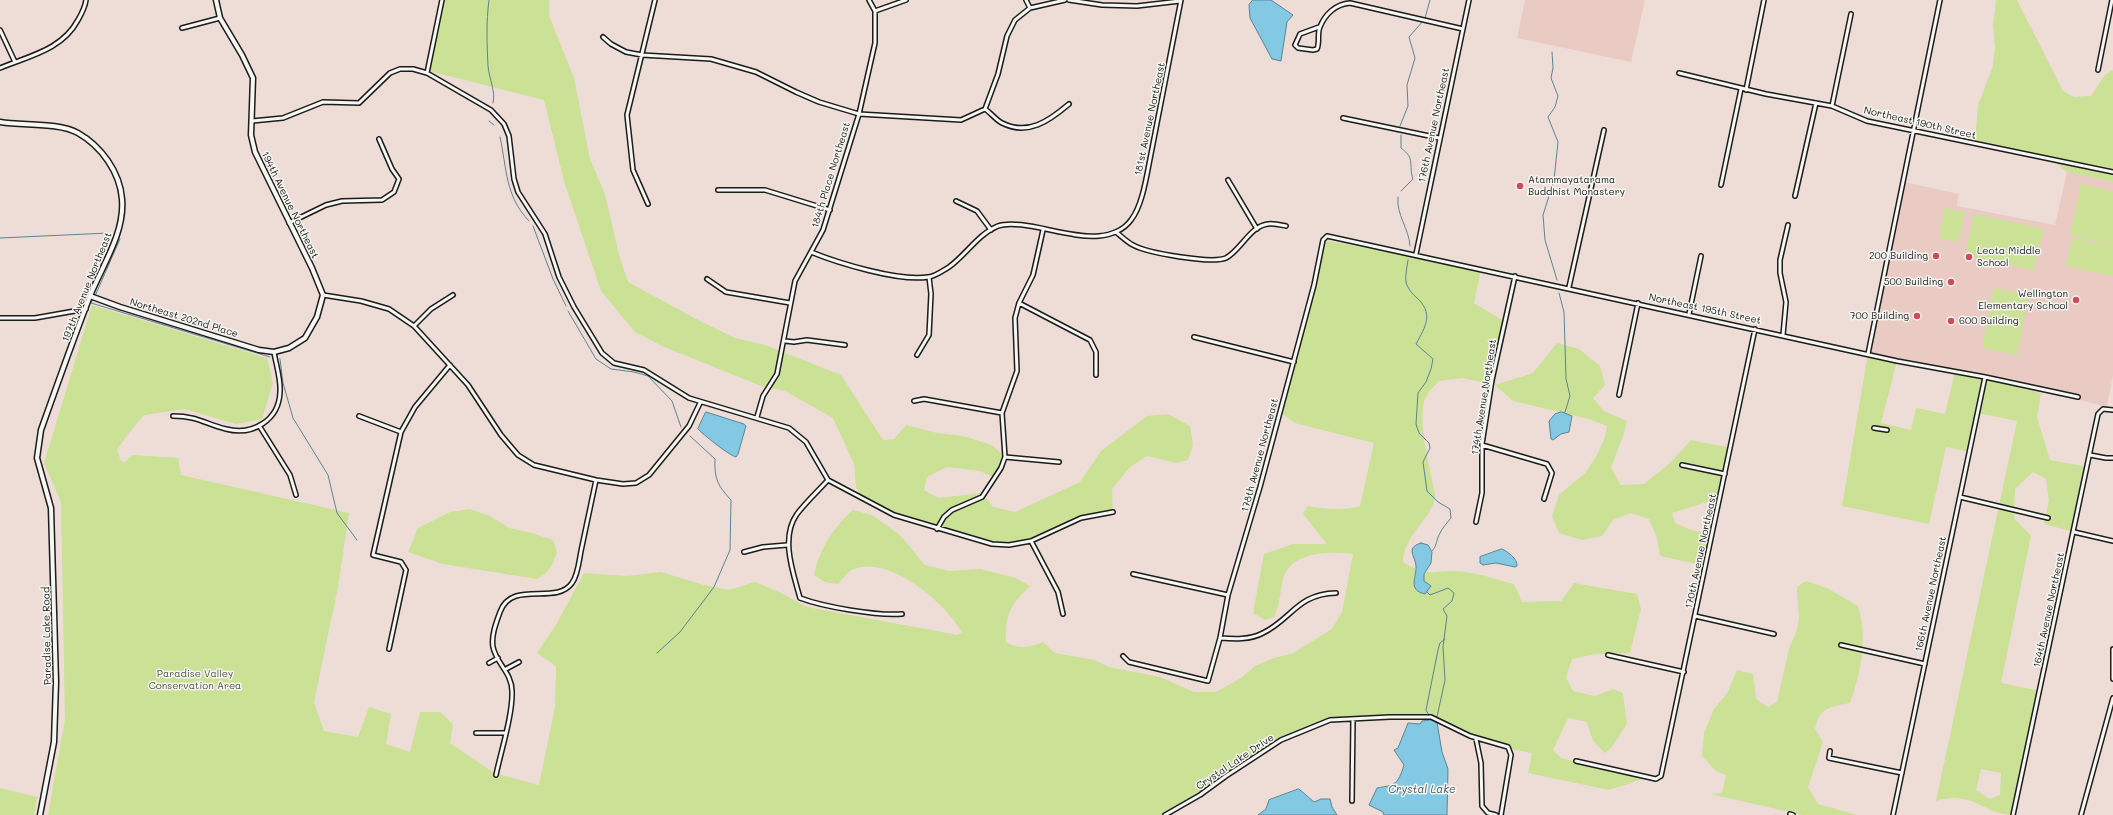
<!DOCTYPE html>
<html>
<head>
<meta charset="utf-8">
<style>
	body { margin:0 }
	canvas { display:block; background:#eeddd7 }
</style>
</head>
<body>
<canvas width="2113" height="815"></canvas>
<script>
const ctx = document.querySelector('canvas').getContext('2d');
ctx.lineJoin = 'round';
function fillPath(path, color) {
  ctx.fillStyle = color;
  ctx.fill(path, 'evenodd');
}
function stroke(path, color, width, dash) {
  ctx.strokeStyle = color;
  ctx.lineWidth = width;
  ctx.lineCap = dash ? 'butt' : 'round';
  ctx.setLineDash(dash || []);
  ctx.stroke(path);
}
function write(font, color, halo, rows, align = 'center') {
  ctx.font = font + ' Mali,sans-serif';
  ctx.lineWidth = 3;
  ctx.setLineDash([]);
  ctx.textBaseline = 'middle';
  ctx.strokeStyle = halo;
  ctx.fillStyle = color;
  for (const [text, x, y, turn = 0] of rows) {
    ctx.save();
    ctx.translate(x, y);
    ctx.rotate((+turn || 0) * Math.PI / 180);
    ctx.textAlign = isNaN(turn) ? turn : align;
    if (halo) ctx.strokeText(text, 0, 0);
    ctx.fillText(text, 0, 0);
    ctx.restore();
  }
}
fillPath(new Path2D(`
	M1525,0H1645L1631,62L1517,38Z
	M2067,172L2113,182V375L2107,407L2022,385L1868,354L1904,182L1959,194L1957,206L2055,225Z`), '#e9cbc4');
fillPath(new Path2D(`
	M445,0H549V15L574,78L590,159L605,194L619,255L628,282L700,321L735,338L765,345L841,375L883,440L894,439L906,425L937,433L963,436L992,445L1005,457L1001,468L993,477L980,471L947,467L927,477L924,490L938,498L983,493L993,507L1015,512L1080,482L1101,451L1147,416L1168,414L1190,426L1193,445L1188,460L1176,463L1147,456L1130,467L1112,489L1113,512C1102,514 1090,514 1080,518C1047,532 1030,548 992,544L894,515L862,497L856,487L854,464L833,418L785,391L761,386L662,346L635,332L601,291L564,181L544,100L429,71Z
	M1996,0H2017L2063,91L2074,97L2091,96L2105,75L2113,70V182L2067,172L2051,159L1975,141L1978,105L1993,66L1995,47L1993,26Z
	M2081,184L2113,191V245L2070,236Z
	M1945,208L1965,212L1958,242L1939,238Z
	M1974,214L2044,229L2034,268L2032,270L1968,255L1966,252Z
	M2072,238L2113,246V276L2066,266Z
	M1323,240L1481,269L1474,303L1507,323L1495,385L1533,373L1557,343L1579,349L1600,366L1605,385L1593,398L1604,411L1627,421L1623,436L1611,468L1621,485L1644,484L1669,464L1691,440L1731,448L1720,498L1672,513L1675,523L1691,530L1712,534L1706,566L1660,556L1657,538L1649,519L1631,513L1613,520L1602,536L1582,540L1559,533L1552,516L1559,495L1585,473L1597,455L1605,437L1607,426L1589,419L1513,401L1495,385L1462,378L1439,381C1435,385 1430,390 1427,395C1416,411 1428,458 1431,476C1432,482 1435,491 1435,497C1432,519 1404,534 1403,562C1431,580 1438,568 1465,572C1482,574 1498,580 1514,584L1522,602L1561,601L1574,583L1637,594L1641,609L1630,653L1596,654L1572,659L1566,677L1573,691L1595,696L1613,689L1623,693L1627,724L1611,748L1605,753L1593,741L1587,722L1568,718L1553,750L1561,758L1643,779L1609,790L1528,773L1532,753L1510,749L1504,744L1476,739L1431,717H1338L1321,720L1281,740L1200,795L1165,815H48L65,719L61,502L44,463L92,305L267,358L273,383L262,419L236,424L184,409L144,415L128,434L117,450L121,461L125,462L132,455L178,458L181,475L349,513L338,587L314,702L324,731L358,737L369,707L391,714L386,744L410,752L420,712H440L453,724L450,743L494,773L539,785L555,707L556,666L537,653L557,623L584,573L627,576L661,572L704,585L729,590L755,582L779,592L807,607L958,635L962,632C945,603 890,555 854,569C848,571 843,579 838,584L825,582L814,575C819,550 834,526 853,510L872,515L900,535L925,565L949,571L980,569L1016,578L1030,586C1010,605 1005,614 1006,642C1018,650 1031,647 1043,642L1055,653L1094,660L1109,667L1160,677L1194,692H1216L1241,678L1255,666L1271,659L1293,653L1332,629L1342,612L1353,554C1330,551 1291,551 1283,579C1280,593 1280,604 1274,617L1265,620L1253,613L1264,554L1293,544H1327L1303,514L1307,506C1325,509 1343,511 1360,506L1374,443L1295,423L1279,411L1314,285Z
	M1994,288L2029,295L2017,355L1982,348Z
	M1868,354L1897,361L1881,423L1911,430L1916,408L1945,414L1955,372L1985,377L2041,393L2037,417L2050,460L2088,467L2074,532L2044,524L2049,501L2046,479L2033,472L2015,489L2014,518L2031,536L2001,683L2040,691L2012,815C1982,813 1972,790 1936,801L2017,421L1978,413L1970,452L1946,447L1929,524L1842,506ZM1981,769L2001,773L2000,795L1990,799L1976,790Z
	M470,509L490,516L509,528L532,533L553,540L557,552C553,564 549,573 537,579L443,564L408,552L418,528L450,512Z
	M1806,581L1827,588L1858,606C1868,638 1861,672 1850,703C1829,707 1820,707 1815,729L1823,742L1808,787L1818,804L1857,815H1803L1710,794L1722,793L1726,775L1716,771L1702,756L1704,733L1714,709L1728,692L1737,670L1753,674L1756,699L1768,707L1777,702L1789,649L1797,630L1799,618L1797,587Z
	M0,788L37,797L34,815H0Z`), '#cae196');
const water = new Path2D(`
	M1253,0H1271L1293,15L1287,22L1281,61L1272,59L1250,18L1249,5Z
	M706,412L744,424L746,426L738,454L736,457C730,456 701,433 698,429Z
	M1562,412L1572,416L1569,432L1561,434L1553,440L1551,439L1549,421L1555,414Z
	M1421,543L1428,545L1432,552L1431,563L1424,574V581L1431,586L1425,594C1407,590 1417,577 1416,566C1416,561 1412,555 1412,551C1412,546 1418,544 1421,543Z
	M1502,549C1507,551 1518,559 1517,566L1515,567L1496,563L1483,565L1480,563V557Z
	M1428,715L1437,722L1442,752L1448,769L1447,815H1384L1383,812L1369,805L1377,788C1396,785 1398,784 1404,765L1394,750L1398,748L1408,723L1420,724L1422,721L1430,720Z
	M1299,789L1314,802L1321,799H1330L1332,807L1337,815H1258L1266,809L1269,800Z`);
fillPath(water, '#83c9e4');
stroke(water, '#5a8494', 1);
stroke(new Path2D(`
	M489,0C486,22 487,45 488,66C489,78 496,92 493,103
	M1425,18L1430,0
	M1552,52L1553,68L1551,78L1558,96L1555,107L1548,117L1558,142L1554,180L1543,215L1545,240L1557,280
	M489,121L494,125
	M1400,126L1408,106L1407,85L1415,58L1409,37L1423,21
	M1401,135V148C1416,159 1408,164 1413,179L1401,191
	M500,137C507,169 505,196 529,221
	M1398,197C1396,215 1409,228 1410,246
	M533,226L553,279L566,306
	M0,238L109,233
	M1408,260C1407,267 1405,275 1406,282C1407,287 1412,294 1416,297C1434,313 1426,326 1416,344L1433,359L1431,369L1426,382L1418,393L1416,424L1419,433L1429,443L1430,448L1423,462L1427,491L1438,502L1450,509L1451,518C1447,523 1442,528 1439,535C1436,541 1437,546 1432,551
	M1559,293L1564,312L1566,379L1570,396L1565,412
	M95,296L120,239
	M93,299L91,303L270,357
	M568,311L596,359L611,369L634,372L648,376L672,401L681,427
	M280,359L283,383L293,418L328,475L337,513L357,540
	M1427,592L1430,595L1448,588L1454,593L1452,601L1443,609L1447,616L1443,647L1445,680L1437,717
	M657,653L680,632L714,587L730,550L731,500C718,486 714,479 715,459L690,436
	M1429,715L1426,710L1438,650L1440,643L1445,639`), '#5a8494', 1);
const street = new Path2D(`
	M1026,0L1030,8
	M1069,0L1102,5L1137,6L1180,1
	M875,11L906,0
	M1319,27L1300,34L1295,45L1298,48L1313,50L1317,49C1320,42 1317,33 1320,27C1325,14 1336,4 1350,3L1463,29
	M182,28L220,18
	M0,30L15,62
	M603,37L611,44L626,52L642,55L711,59L756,72L796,92L819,102L859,114L961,120L985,109C991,113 996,120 1002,123C1028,136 1049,121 1069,104
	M0,68C29,56 62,50 78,20C82,13 85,8 86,0
	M2098,70L2112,0
	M427,73L442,0
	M1679,73L1766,94L1832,106L1867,121L2113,172
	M1746,90L1764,0
	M1832,106L1851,14
	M985,109L998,74L1007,36L1015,20L1030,8L1065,0
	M1343,118L1439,138
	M252,121L283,118L323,102L359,103L390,73L400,69H413L427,73L491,110L504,124L509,136L514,179L518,192L545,234L559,277L574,307L602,353L614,363L644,370L689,398L789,428L806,442L828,480L894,515L992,544L1009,545L1031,541L1081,518L1113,512
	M1228,180L1257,229
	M1721,185L1741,89
	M718,190H765L830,210
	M1795,196L1816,103
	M956,201L977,211L991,230
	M648,204L633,170L627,115L655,0
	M289,223L326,205L342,201L382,200L394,192L399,179L392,169L379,139
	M1116,232C1121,236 1127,242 1133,245C1147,253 1211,264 1226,258C1241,250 1250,226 1268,224C1274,223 1281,225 1286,226
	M811,252C838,263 900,282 928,277C934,277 944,270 949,267C966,255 978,234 998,226C1020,218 1070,239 1099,236C1111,235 1124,230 1131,220C1143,205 1147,173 1151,154C1161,103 1171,51 1181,0
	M1416,254L1469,0
	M707,279L726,292L790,303
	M1569,287L1604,130
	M323,295L361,301L389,309L414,326L468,385L501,435L518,455L534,465L596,480L623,484L636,483L649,475L689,426L700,403
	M1019,303L1090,340L1096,352V375
	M1689,314L1701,256
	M0,318H35L86,309
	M414,326L431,309L453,295
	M1783,335L1786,302L1780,273V260L1788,225
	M1194,337L1294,362
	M785,341L794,342L807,340L845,345
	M1868,354L1940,0
	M917,355L929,335L931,294L929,277
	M1619,395L1638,303
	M914,401L924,399L1002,413
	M173,416C198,416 205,424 226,429C253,436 279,420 280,392C281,379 276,365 274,352
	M359,416L401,432
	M757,417L763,396L777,374L795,281L823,230L859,114L875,43V11L869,0
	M260,427L290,475L296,495
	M1874,428L1887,430
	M1482,445L1547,464L1552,473L1544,499
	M2090,455L2106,458H2113
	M1005,457L1059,462
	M1682,465L1725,474
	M828,480C818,491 806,502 797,514C780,538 793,572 800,598C824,607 877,616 902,614
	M1960,497L2048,518
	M1476,522L1482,493V444L1492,380L1515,276
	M937,529L944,517L952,510L982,497L1001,468L1005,457L1002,413L1017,371L1015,318L1019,303L1033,275L1043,230
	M2074,532L2113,541
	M1031,541L1058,592L1063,614
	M744,552L763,547L787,545
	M1133,574L1228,595
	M1695,616L1774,634
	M1220,638C1234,639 1250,640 1263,633C1292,619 1297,594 1336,593
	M1841,645L1925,664
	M389,649L406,570L401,562L373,555L401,432L415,407L450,365
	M2113,649V679
	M1608,655L1684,672
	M1123,656L1129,662L1208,681L1220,638L1228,595L1260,487L1314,285L1323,240L1327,236L1897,361L1985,377L2078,397
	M489,663L498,658
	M506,669L519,662
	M476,733H505
	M1476,739L1481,763L1482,806L1488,813L1496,815
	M1830,751L1829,758L1902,773
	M1576,761L1656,779L1661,776L1755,329
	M496,775C501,751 513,714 512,691C512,673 496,663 493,647C491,636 496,623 500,612C512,579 556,606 572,583C578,575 579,561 581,551C586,527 591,504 596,480
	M1352,801L1353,719
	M1790,814L1793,815
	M1165,815L1200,795L1226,776L1281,740L1330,720L1390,717H1431L1470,736L1508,747L1511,755L1501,815
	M1893,815L1985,377
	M2013,815L2098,414L2103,409L2113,410
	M2081,815L2113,698`);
const secondary = new Path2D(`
	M0,122C23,126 58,122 78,133C101,146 120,172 122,199C125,233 102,266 90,296C73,340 57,385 41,430L37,458L51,508L56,682L54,742L40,815
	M90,296L120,307L259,350L274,352L289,348L305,338L317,317L323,295L312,268L255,152L251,135L253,78L242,55L220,18L216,0`);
stroke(street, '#1c1c1c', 6);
stroke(secondary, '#1c1c1c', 7);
stroke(street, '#f6f6f2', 3);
stroke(secondary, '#f6f6f2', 4);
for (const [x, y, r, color] of [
	[1520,186,4,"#d1495b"],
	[1936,256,4,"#d1495b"],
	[1969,257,4,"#d1495b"],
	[1951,282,4,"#d1495b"],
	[2076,300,4,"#d1495b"],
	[1917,316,4,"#d1495b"],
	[1951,321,4,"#d1495b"]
]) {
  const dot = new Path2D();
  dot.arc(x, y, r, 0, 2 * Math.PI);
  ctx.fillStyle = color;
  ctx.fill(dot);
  stroke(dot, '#f6f6f2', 1.5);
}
write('10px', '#1c1c1c', '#f6f6f2', [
	["181st Avenue Northeast",1150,119,-78],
	["Northeast 190th Street",1920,123,13],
	["176th Avenue Northeast",1434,125,-78],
	["184th Place Northeast",831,175,-73],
	["194th Avenue Northeast",290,205,64],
	["197th Avenue Northeast",87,287,-68],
	["Northeast 195th Street",1705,309,12],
	["Northeast 202nd Place",184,318,17],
	["174th Avenue Northeast",1484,397,-81],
	["178th Avenue Northeast",1260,455,-75],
	["170th Avenue Northeast",1701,551,-78],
	["166th Avenue Northeast",1931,594,-78],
	["164th Avenue Northeast",2049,610,-78],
	["Paradise Lake Road",47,636,-91],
	["Crystal Lake Drive",1235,762,-34]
]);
write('10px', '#1c1c1c', '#f6f6f2', [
	["Atammayatarama",1528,180,"left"],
	["Buddhist Monastery",1528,192,"left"],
	["Leota Middle",1977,251,"left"],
	["School",1977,263,"left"],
	["200 Building",1928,256],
	["500 Building",1943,282],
	["Wellington",2068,294],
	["Elementary School",2068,306],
	["700 Building",1909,316],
	["600 Building",1959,321,"left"]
], 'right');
write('10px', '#505741', '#f6f6f2', [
	["Paradise Valley",195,674],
	["Conservation Area",195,686]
]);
write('italic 11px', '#405962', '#f6f6f2', [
	["Crystal Lake",1422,790]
]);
</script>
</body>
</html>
